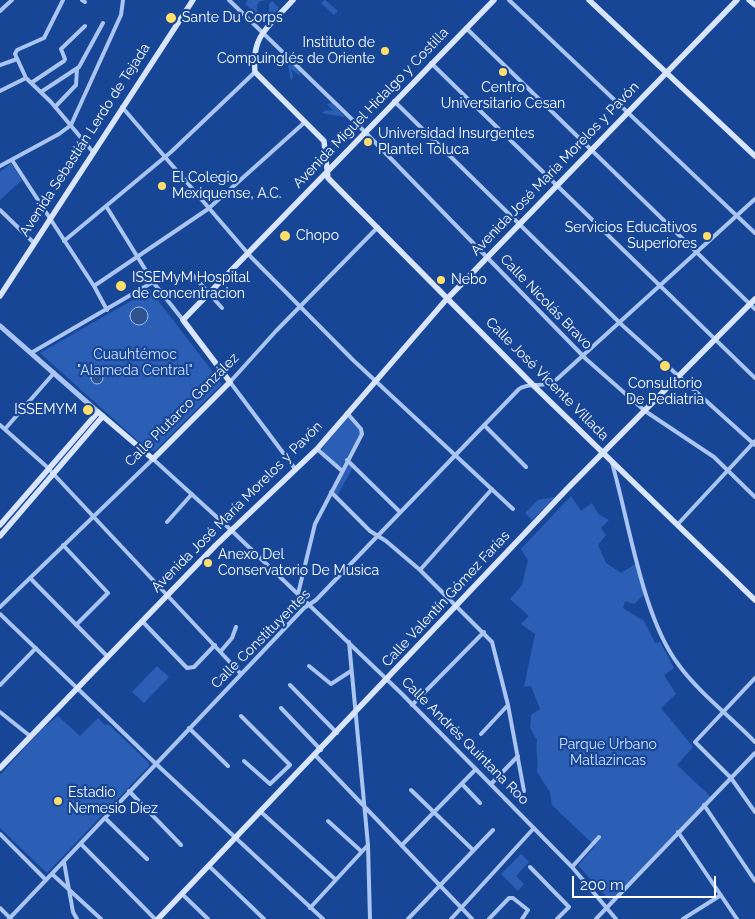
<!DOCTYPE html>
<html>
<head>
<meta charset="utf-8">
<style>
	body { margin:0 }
	#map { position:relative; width:755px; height:919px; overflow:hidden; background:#174697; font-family:Raleway,sans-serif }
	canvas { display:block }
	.scale { position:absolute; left:572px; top:876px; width:144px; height:22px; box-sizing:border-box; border:2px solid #fff; border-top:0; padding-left:6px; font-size:15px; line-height:18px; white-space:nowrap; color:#fff; -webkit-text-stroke:4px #174697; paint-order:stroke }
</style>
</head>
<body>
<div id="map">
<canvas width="755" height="919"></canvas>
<div class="scale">200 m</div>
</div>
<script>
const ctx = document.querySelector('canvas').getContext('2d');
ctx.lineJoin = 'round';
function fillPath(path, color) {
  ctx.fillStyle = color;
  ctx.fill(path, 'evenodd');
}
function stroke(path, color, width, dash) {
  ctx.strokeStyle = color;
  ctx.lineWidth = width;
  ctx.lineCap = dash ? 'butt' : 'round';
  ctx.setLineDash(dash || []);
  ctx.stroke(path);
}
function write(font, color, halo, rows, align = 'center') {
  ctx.font = font + ' Raleway,sans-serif';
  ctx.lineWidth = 4.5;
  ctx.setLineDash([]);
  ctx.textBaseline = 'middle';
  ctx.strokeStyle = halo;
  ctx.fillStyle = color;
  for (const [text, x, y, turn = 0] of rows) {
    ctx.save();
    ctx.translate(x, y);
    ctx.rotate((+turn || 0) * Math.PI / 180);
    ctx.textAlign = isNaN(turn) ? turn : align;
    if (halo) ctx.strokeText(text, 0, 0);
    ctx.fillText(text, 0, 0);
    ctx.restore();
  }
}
fillPath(new Path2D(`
	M248,0H267L260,1L257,5V11L261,14L269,12V4L272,1L279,8L266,22L245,4Z
	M325,0L338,11L334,15L321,3Z
	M287,59L300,71V76L291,69L293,76L291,81Z
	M332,103L344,116V117L322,113L326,110L333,111L327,104Z
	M11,163L22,180L0,200V172Z
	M150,290L222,384L155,451L148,450L40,353Z
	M348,417L361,432L341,468L321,450Z
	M348,464L353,467L337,496L334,492Z
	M571,496L581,511L592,503L598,514L609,520L601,528L606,535L598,545L606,563L621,573L637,563L645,594L634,604L625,601L623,608L644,621L655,643L660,642L674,668L664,675L676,694L661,708L693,747L677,765L711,797L610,901L578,865L595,846L552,805L550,792L537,772C539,760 535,752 537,740L530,728L531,715L540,709L531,686L524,687L535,634L521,624L529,616L510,599L522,585L528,560L521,549Z
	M555,497L532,520L525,513L538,500Z
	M157,666L169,677L144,703L132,692Z
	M58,716L80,736L98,718L105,725L108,724L149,763V766L47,873L0,828V775L41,730Z
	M521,854L529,862L516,876L524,884L518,891L501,874Z`), '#2b5fb6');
const water = new Path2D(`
	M130 316a9 9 0 1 1 18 0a9 9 0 1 1-18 0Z
	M91 378a6 6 0 1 1 12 0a6 6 0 1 1-12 0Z`);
fillPath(water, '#30528e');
stroke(water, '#9cbff4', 1);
stroke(new Path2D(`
	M63,0L44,38L17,50L15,54L26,78L51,102L93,152
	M82,0L85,2
	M229,0L364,131L586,359L645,411L714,457L755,497
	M509,0L755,233
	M0,11L12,0
	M466,28L755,309
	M431,63L755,378
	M0,65L17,59
	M31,83L64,61L65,59L61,49L85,26
	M0,91L26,78
	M41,92L79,67L103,23
	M394,101L622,325L755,445
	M55,107L76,85L77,69
	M122,107L251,257L353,360L513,509
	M12,160L94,286L107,310
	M0,166L59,134L71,125L121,15L123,0
	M106,206L153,282L183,320
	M0,210L33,242
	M64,241L171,152L255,72
	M191,273L222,308
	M94,286L208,209L305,122
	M31,353L153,282
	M0,425L46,466L241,674
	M484,425L526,467
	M5,429L54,373
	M317,449L341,470
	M347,460L400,512
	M612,463C629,521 642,616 678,664C699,693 730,716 755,742
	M296,470L230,382L276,331L378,227
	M331,492L370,531L386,541L420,570L492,642L508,705L524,791
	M167,522L192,494
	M678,524L755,441
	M63,545L108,593L76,625
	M420,570L492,489
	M30,578L107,656
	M298,594L315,524L362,434L361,429L347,413
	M0,607L153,459L231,530L401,693L572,867L616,919
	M0,614L155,763L323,919
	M142,621L187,668L194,667L215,645
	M349,642L368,845L370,919
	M221,651L232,638L236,627
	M309,666L331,684L351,671
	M755,678L695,742L731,778L755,812
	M0,685L36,648
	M290,685L337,733
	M412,705L484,632
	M281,708L321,750
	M0,712L30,736
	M241,716L290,765L270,784L244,761
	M189,728L228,766
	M481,734L508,705
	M316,756L472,919
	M462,784L480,803
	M491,784L518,756
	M411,790L473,850
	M129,791L181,845
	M704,805L755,881
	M261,812L335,879
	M105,818L147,859
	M328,821L361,851
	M678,832L737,919
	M0,834L46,880
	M81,844L155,919
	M403,844L476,769
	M64,862L73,912L77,919
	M209,866L264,919
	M530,867L569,907L557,919
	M572,867L599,837
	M52,874L101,919
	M182,894L208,919
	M0,908L11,919
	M310,908L368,845
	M9,919L304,608L316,600L519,389C530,381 544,389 556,380L755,199
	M408,919L493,830
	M451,919L534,828
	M489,919L509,898H513L528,910L522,919
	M596,919L755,753
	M683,919L721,895`), '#aac5f1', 4);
stroke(new Path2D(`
	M0,326L98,412`), '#aac5f1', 5);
stroke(new Path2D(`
	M293,0C270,26 251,34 255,72L324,141L328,178L534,386L755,600
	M589,0L755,156
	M749,0L755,5
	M0,296L193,0
	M0,525L98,412L153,459L230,382L183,320L494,0
	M0,536L103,416
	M0,768L216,545L317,449L445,301L737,0
	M158,919L566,490L755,299`), '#d8e5fc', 5.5);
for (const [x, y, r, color] of [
	[171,18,6,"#ffde6a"],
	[385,51,5,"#ffde6a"],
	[503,72,5,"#ffde6a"],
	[368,142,5,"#ffde6a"],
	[162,186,5,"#ffde6a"],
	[285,236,6,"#ffde6a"],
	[707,236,5,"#ffde6a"],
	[441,280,5,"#ffde6a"],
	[121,286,6,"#ffde6a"],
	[665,366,6,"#ffde6a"],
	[88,410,6,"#ffde6a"],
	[208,563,5,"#ffde6a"],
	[58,801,5,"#ffde6a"]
]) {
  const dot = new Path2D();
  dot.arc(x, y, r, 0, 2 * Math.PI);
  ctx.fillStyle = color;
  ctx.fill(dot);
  stroke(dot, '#174697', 2);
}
write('14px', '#fff', '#174697', [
	["Sante Du Corps",182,18],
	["Instituto de",375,43,"right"],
	["Compuinglés de Oriente",375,59,"right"],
	["Centro",503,88,"center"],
	["Universitario Cesan",503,104,"center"],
	["Universidad Insurgentes",378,134],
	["Plantel Toluca",378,150],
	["El Colegio",172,178],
	["Mexiquense, A.C.",172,194],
	["Servicios Educativos",697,228,"right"],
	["Superiores",697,244,"right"],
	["Chopo",296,236],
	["ISSEMyM Hospital",132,278],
	["de concentracion",132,294],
	["Nebo",451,280],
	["Consultorio",665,384,"center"],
	["De Pediatria",665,400,"center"],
	["ISSEMYM",77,410,"right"],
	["Anexo Del",218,555],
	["Conservatorio De Musica",218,571],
	["Estadio",68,793],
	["Nemesio Díez",68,809]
], 'left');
write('14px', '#fff', '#174697', [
	["Avenida Miguel Hidalgo y Costilla",371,108,-46],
	["Avenida Sebastián Lerdo de Tejada",85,140,-57],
	["Avenida José María Morelos y Pavón",555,169,-46],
	["Calle Nicolás Bravo",546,302,46],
	["Calle José Vicente Villada",547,379,45],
	["Calle Plutarco González",182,410,-45],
	["Avenida José María Morelos y Pavón",237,507,-45],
	["Calle Valentín Gómez Farías",446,599,-47],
	["Calle Constituyentes",261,639,-45],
	["Calle Andrés Quintana Roo",465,741,45]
]);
write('14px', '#d1e2fc', '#174697', [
	["Cuauhtémoc",135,355],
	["\"Alameda Central\"",135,371],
	["Parque Urbano",608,745],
	["Matlazincas",608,761]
]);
</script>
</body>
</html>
